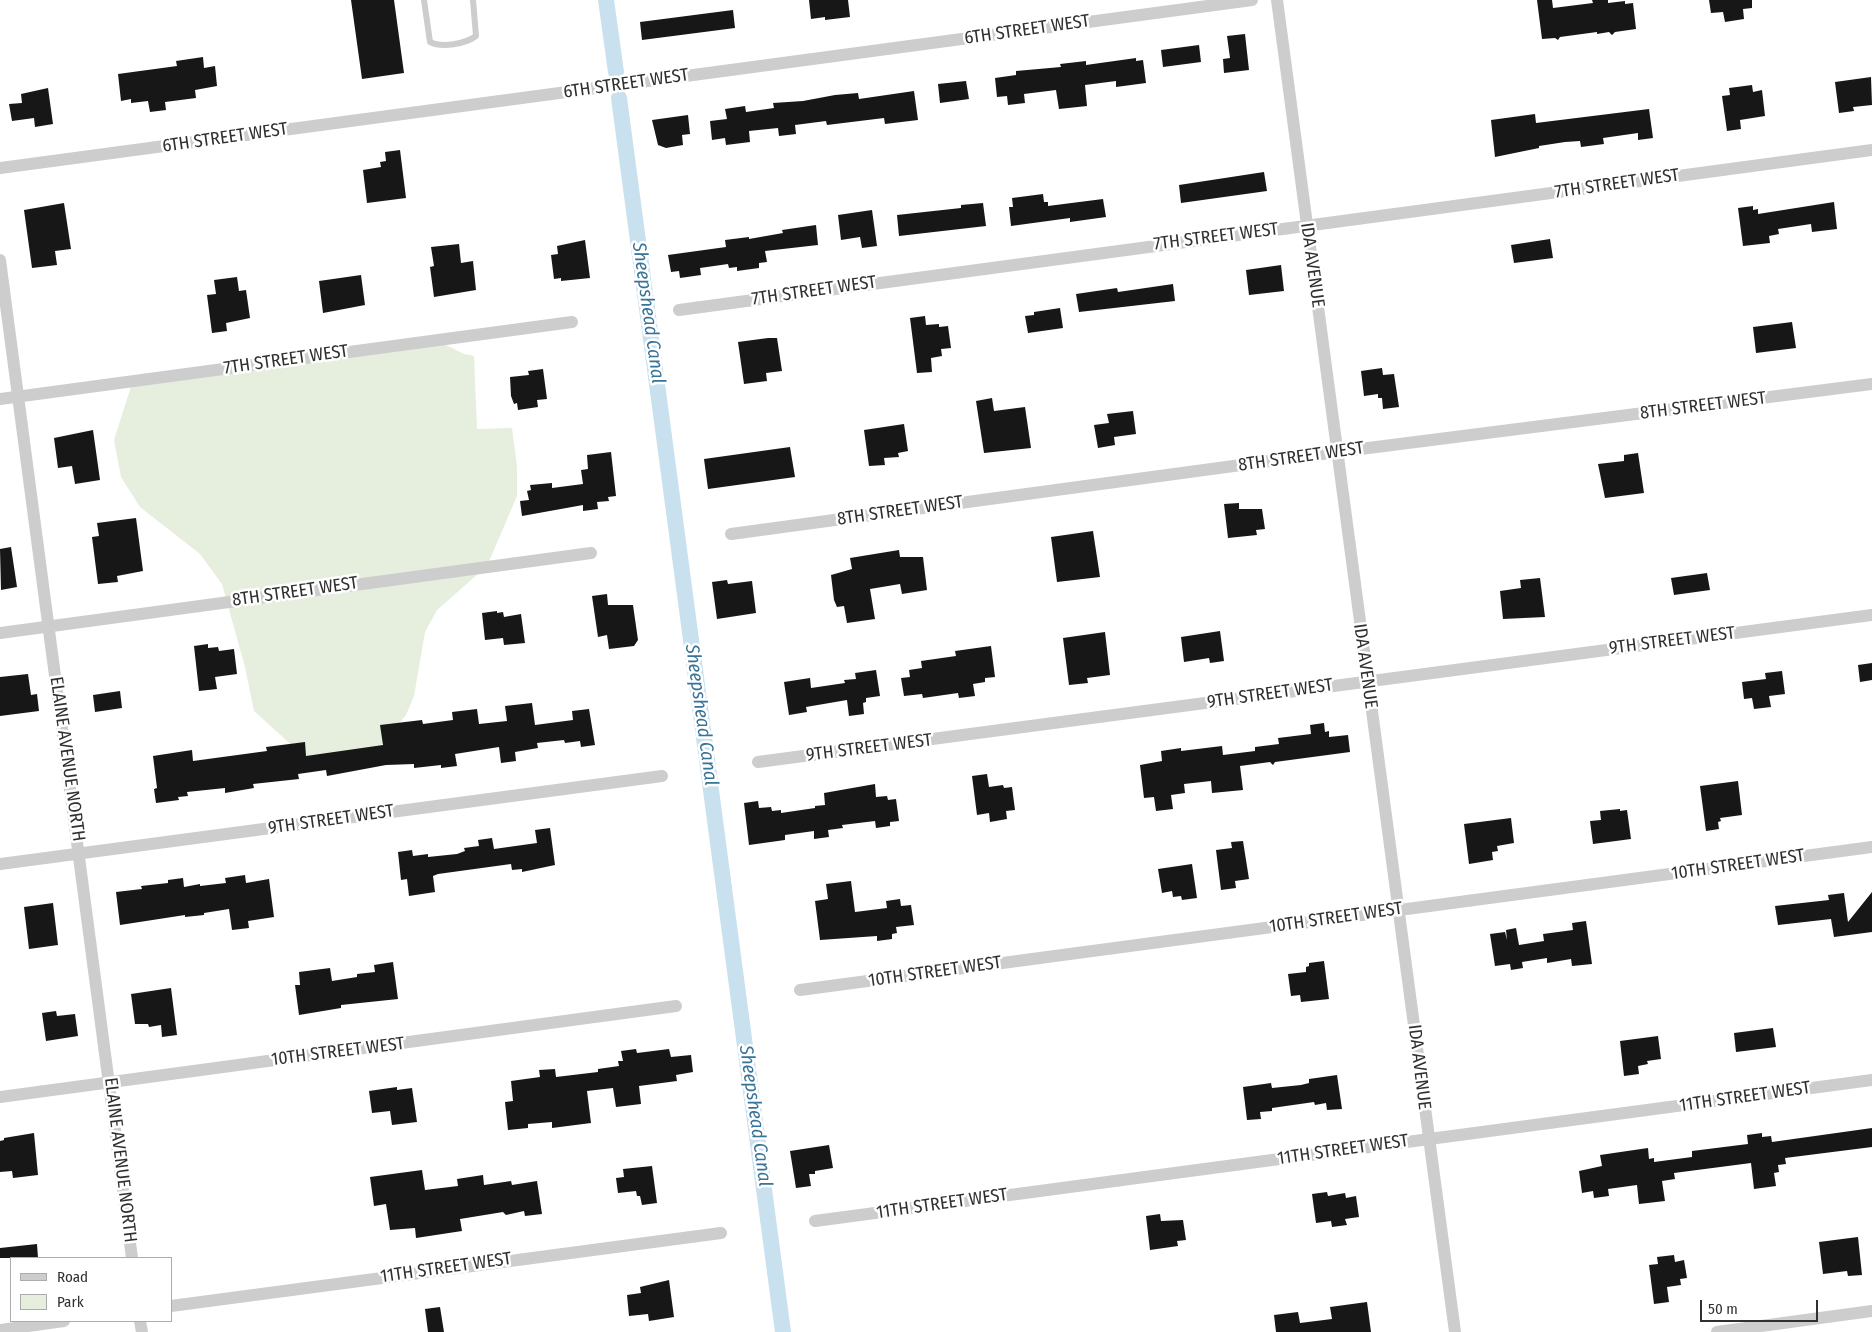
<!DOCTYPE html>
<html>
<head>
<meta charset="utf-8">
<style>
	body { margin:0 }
	#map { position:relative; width:1872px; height:1332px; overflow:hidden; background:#fff; font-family:"Fira Sans Condensed",sans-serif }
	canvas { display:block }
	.legend { position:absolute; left:10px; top:1257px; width:162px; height:65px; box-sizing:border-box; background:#fff; border:1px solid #acacac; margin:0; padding:6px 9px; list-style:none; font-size:15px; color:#303030 }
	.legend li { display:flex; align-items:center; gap:10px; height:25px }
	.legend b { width:25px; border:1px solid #acacac }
	.scale { position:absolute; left:1700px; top:1300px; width:118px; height:22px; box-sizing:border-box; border:2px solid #303030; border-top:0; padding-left:6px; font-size:15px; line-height:18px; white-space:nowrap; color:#303030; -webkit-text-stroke:4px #fff; paint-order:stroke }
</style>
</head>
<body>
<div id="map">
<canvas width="1872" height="1332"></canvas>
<ul class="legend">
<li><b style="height:6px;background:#cdcdcd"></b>Road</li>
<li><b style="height:14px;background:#e6eede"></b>Park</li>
</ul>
<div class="scale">50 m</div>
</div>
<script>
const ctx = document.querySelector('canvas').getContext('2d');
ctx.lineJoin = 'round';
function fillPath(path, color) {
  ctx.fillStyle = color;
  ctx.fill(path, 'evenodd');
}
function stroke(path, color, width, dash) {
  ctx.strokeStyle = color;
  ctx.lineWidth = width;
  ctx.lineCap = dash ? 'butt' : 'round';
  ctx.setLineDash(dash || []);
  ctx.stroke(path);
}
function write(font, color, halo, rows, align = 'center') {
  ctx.font = font + ' "Fira Sans Condensed",sans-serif';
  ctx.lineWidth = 5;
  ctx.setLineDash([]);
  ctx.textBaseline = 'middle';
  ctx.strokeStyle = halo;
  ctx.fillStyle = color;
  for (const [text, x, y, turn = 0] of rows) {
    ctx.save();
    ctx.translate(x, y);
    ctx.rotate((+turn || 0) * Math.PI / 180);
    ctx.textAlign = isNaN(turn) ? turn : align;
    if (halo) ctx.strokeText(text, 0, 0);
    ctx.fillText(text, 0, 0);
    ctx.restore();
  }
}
fillPath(new Path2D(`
	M436,340L464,354L474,356L477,429L512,428L517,466V496L487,566L437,610L425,632L414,696L406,715L381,746L307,759L254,711L245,667L222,584L200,554L140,507L121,477L114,440L133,380Z`), '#e6eede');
stroke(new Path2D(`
	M606,0L616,72
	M619,98L783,1332`), '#c9e0ee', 16);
fillPath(new Path2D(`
	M351,0H394L404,73L362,79Z
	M809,0H848L850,17L825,20V17L811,19Z
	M1537,0H1552L1553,8L1593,3L1592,0H1608V3L1625,1V4L1633,3L1636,29L1615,32L1612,35L1609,32L1597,34V32L1560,37L1558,40L1555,38L1542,39Z
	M1709,0H1752V8L1743,9L1744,19L1725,22L1723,12L1711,13Z
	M733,10L735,28L642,40L640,22Z
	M1245,34L1249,70L1224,73L1223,59L1230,58L1227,36Z
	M1199,45L1201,62L1163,67L1161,50Z
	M203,57L204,68L215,66L217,86L195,90L196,98L165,102L166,110L150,112L148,101L131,103V99L121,101L118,74L177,66L176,61Z
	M1136,58V61L1143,60L1146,83L1116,87V81L1085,85L1087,106L1059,109L1056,90L1024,94L1025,103L1008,105L1007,96L997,97L995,78L1016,75V71L1061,67L1060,64L1086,61V65Z
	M1871,77L1872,105L1853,107L1854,111L1839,113L1835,82Z
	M966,81L969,99L940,103L938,84Z
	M1752,85L1753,92L1762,90L1765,116L1740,120L1741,129L1727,131L1722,96L1730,95L1729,88Z
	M48,88L53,124L35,127L34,118L12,121L9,104L22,103L21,94Z
	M914,91L918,120L885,124L884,118L827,125L826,121L795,125L796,134L779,136L778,128L749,131L750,142L726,145L725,138L712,140L710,121L727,119L725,109L745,106L746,112L774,108L773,103L803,101L835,95L858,93L859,99Z
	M1649,109L1653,138L1638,140V133L1603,138L1604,144L1581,147L1580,141L1565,142L1539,146V148L1495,157L1491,120L1535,114L1536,123Z
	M688,115L690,134L682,135L683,145L666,148L658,145L652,120Z
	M400,150L406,198L367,203L363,170L381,167L380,162L386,161L385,152Z
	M1264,172L1267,191L1181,203L1179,185Z
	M1043,194L1044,202H1048V206L1103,199L1106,217L1070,222V218L1011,226L1009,207H1013L1012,198Z
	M1834,202L1837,229L1812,232L1811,224L1778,229L1779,234L1769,236L1770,243L1743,246L1738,208L1753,206V210L1758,209V214Z
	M64,203L71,249L55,251L57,265L32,268L24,210Z
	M983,203L986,226L899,236L897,215L961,208V205Z
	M872,210L877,246L862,248L860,237L841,240L838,215Z
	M816,225L818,245L765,251L767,262L759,263V268L737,271V267L729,268L728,264L700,268L701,275L680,278L679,271L671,272L668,255L726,247L725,240L749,237V239L783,233L782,230Z
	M1550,239L1553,258L1514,263L1511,245Z
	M585,240L590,278L561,281V278L554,279L551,255L558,254L557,246Z
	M459,244L461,263L473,261L476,290L434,297L430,267L434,266L431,247Z
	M1281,265L1284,291L1249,295L1246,270Z
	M361,275L365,305L323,313L319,281Z
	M237,277L239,291L246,290L250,318L226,323L227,331L212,333L207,295L216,294L214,280Z
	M1173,284L1175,301L1079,312L1076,294L1117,288L1118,292Z
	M1060,308L1063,328L1028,333L1025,316L1034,315V312Z
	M925,316L926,325L939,324V327L948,326L951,348L941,349L942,356L931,358L932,372L917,373L910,318Z
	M1792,322L1796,348L1756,353L1753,327Z
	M768,338H777L782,371L766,373L767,381L744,384L738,342Z
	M1382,368L1383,375L1394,374L1399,407L1383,409L1382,398H1378V394L1364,396L1361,371Z
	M543,369L547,399L537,400L538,407L518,410L517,403L514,404L511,396L510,377L529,375L528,371Z
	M992,398L994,411L1025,407L1031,448L984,453L976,401Z
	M1133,411L1136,434L1114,437L1115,445L1098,448L1094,425L1109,423L1107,414Z
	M904,424L908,451L898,453L899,457L884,458L885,465L869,466L864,430Z
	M93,430L100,480L75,484L72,466L58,468L54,438Z
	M790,447L795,477L708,489L704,459Z
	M611,452L616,496L608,497L609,501L597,502L598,509L583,511V505L522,516L520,501L529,500L527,491L531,490L530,485L552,483V488L583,484L581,470L588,469L587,455Z
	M1638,453L1644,493L1605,498L1598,464L1624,461V455Z
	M1239,503V509H1262L1265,529L1256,530L1257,535L1228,538L1224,504Z
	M136,518L143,571L117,576L118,582L98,584L92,537L99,536L97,523Z
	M1093,531L1100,577L1057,582L1051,537Z
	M11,547L17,587L1,590L0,549Z
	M899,550L900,557H923L927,590L902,594L900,584L870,589L875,619L847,623L844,606L837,607L834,600L831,575L852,569L850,558Z
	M1707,573L1710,590L1674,595L1671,578Z
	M1540,578L1545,617L1503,619L1500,591L1521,588L1520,580Z
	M727,580L728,584L752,581L756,613L717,619L712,582Z
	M607,594L608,605H633L638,640L634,646L609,649L607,635L598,637L592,596Z
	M497,611V613L503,612L504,617L521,614L525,643L504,645L503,638L485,640L482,613Z
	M1220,631L1224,661L1210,663L1209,658L1184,662L1181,637Z
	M1105,632L1110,675L1087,678L1088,683L1069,685L1063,638Z
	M208,644V648L218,647L219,651L234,649L237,674L215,677L217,689L199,691L194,646Z
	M991,646L995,677L985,678V682L973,684L975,696L959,698L958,693L923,698L922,694L904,696L901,678L910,677L909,670L922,668L921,661L956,656L955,651Z
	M1872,663V680L1860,682L1858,665Z
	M876,670L880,696L866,698V702L863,703L864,714L849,716L847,700L806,707L807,712L789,715L784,682L810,678L811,688L845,683L844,680L856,679L855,673Z
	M1782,671L1785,694L1769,696L1771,707L1754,709L1752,698L1744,699L1742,682L1766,679L1765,673Z
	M28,674L31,695L37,694L39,711L0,716V677Z
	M120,691L122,708L95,712L93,695Z
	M532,703L535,725L573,720L572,711L589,709L595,745L581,747L580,741L565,743L564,740L537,743L538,748L515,752L516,761L501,763L499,747L455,754L457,766L441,768V765L414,768V764L386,765L327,776L326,770L298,774L299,779L253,784L254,788L225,793V788L187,792L188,796L178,797L179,800L156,803L154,789L157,788L153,756L192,750L193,761L267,751L266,747L305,742L306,756L383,745L380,725L422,720L423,724L453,720L452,712L477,709L479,724L507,721L505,706Z
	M1324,723L1325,732L1329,731V737L1348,735L1350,752L1275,762L1273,765L1270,762L1240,766L1243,790L1212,793L1211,781L1184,784L1185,793L1171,795L1173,809L1156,811L1154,797L1144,798L1140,765L1162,761L1161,751L1181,748V751L1222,746L1223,755L1255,751V747L1279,744L1278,738L1311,734L1310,725Z
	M987,774L989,787L1003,785L1004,788L1012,787L1015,810L1006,811L1007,819L990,822L989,813L977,815L972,776Z
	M1738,781L1742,815L1720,818L1721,821L1718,822L1719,829L1706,831L1700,786Z
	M875,784L876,797L887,796L888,800L896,799L899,821L890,822V826L876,828L875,821L842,825L843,828L828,830L829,837L814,839V831L785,835V840L749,845L744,803L758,801L759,808L771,807L772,811L781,810V813L815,808V806L825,805L824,793Z
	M1620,809V811L1627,810L1631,839L1593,844L1590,821L1601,820L1600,811Z
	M1511,818L1514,843L1497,846L1498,851L1492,852L1493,860L1469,864L1464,824Z
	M550,828L555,865L522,872V869L512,870L511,864L438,874L433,876L435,892L409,896L407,879L401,880L398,852L412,850L413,856L428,854V857L457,854L465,851L464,848L479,846L478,840L492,838L494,849L537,843L535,830Z
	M1243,841L1249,879L1235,881L1236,888L1221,890L1216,850L1232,848L1231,842Z
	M1192,864L1197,898L1182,900L1181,896L1173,897L1172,891L1162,893L1158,869Z
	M245,875L246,883L269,879L274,917L248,921L249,928L232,930L229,909L204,913V915L185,917V915L120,925L116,892L142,889L141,886L168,883V880L183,878L184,887L200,884V886L226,883L225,878Z
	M851,881L855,912L887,908L886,901L900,899L901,906L911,905L914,925L896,927L897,933L892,934V939L877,941V936L820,940L815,901L828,899L826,884Z
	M1872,892V932L1834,937L1831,919L1778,925L1775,906L1829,900L1828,895L1844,893L1848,922Z
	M53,903L58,945L29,949L24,907Z
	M1586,921L1592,964L1572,966L1571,959L1547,963V958L1522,962L1523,968L1511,970L1510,964L1495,966L1490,934L1505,932L1507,940L1506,930L1516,928L1519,945L1544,941L1543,934L1573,930L1572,923Z
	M1324,961L1329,999L1301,1002L1300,995L1291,996L1288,974L1306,972V967L1309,966V963Z
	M393,962L398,999L341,1005V1008L299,1015L295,985H300L299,972L330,968L332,981L357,977V974L375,972L374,965Z
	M171,988L177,1035L162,1037L161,1025L149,1027L148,1024H135L131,994Z
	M56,1011L57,1016L75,1014L78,1036L46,1041L42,1013Z
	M1773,1028L1776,1047L1736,1052L1734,1033Z
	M1658,1036L1661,1059L1647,1061L1648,1064L1638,1066L1639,1074L1624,1076L1620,1041Z
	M636,1049L637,1053L669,1049L671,1057L691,1055L693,1072L676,1075L677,1081L639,1086L641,1104L616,1107L613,1088L587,1091L591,1123L552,1128V1122L528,1124V1128L508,1130L505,1102L513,1101L511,1081L540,1077L539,1070L555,1069L556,1077L598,1072V1069L619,1066L618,1061H623L621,1051Z
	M1337,1075L1342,1109L1327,1110L1326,1103L1315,1105L1314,1102L1272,1108V1111L1260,1112L1261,1119L1247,1120L1243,1087L1271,1083L1272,1088L1301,1085L1309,1083V1079Z
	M397,1087V1090L412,1088L417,1122L392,1125L390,1111L372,1113L369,1091Z
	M1872,1128V1147L1785,1158L1786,1164L1778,1165L1779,1172L1774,1173L1776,1186L1754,1189L1751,1163L1674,1173L1675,1179L1662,1181L1665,1201L1639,1204L1637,1185L1608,1189L1609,1196L1594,1198L1593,1191L1582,1193L1579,1171L1602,1166L1600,1155L1648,1148L1649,1159L1654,1158V1162L1692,1157V1151L1748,1144L1747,1135L1762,1133V1137L1771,1136L1772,1142Z
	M34,1133L38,1175L13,1178L12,1171L0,1172V1141L4,1140V1138Z
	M829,1145L833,1168L815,1171V1174H809L811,1186L796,1188L790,1151Z
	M652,1166L657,1203L642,1205L640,1196H637L636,1191L618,1193L616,1178L624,1177L623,1169Z
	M422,1170L425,1190L458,1186L457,1179L483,1175L484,1185L511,1181L512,1185L537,1181L542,1214L525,1216L524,1211L506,1215L503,1212L460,1219L462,1231L416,1238L415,1228L390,1230L386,1204L374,1206L370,1177Z
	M1327,1192L1328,1196L1345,1193L1346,1198L1356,1196L1359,1217L1345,1219L1347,1225L1332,1227L1331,1221L1316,1223L1312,1194Z
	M1160,1214L1161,1221L1183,1220L1186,1240L1177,1241L1178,1246L1150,1250L1146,1216Z
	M1858,1237L1862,1275L1848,1276L1847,1271L1823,1274L1819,1242Z
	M37,1244L38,1258H0V1248Z
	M1674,1255L1675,1262L1684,1260L1687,1278L1680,1279L1681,1285L1667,1287L1669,1302L1654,1304L1649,1265L1658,1264L1657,1257Z
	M669,1280L674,1317L649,1321L648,1314L629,1316L627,1295L641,1293L640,1287Z
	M1367,1302L1371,1332H1276L1274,1315L1298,1312L1300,1323L1332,1319L1330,1307Z
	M440,1307L444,1332H428L425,1309Z`), '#171717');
stroke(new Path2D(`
	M424,0L430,42C442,48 465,44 476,36L473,0`), '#cdcdcd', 6);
stroke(new Path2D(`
	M1277,0L1455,1332
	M0,168L1252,0
	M0,260L132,1258
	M679,310L1872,150
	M0,399L572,322
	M731,534L1337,452L1872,384
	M0,633L591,553
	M758,762L1872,615
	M0,864L662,776
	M800,990L1872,847
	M0,1097L676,1006
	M815,1221L1872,1080
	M171,1306L721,1233
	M140,1321L142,1332
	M0,1330L64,1321
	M1717,1332L1872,1311`), '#cdcdcd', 12);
write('18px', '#303030', '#fff', [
	["6TH STREET WEST",1027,30,-8],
	["6TH STREET WEST",626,84,-8],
	["6TH STREET WEST",225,138,-8],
	["7TH STREET WEST",1617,184,-8],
	["7TH STREET WEST",1216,237,-7],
	["IDA AVENUE",1312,265,82],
	["7TH STREET WEST",814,291,-8],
	["7TH STREET WEST",286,360,-8],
	["8TH STREET WEST",1703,406,-7],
	["8TH STREET WEST",1301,457,-8],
	["8TH STREET WEST",900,511,-8],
	["8TH STREET WEST",295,592,-8],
	["9TH STREET WEST",1672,641,-7],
	["IDA AVENUE",1365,666,82],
	["9TH STREET WEST",1270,694,-8],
	["9TH STREET WEST",869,748,-7],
	["ELAINE AVENUE NORTH",67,759,82],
	["9TH STREET WEST",331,820,-8],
	["10TH STREET WEST",1738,865,-8],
	["10TH STREET WEST",1336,918,-8],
	["10TH STREET WEST",935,972,-8],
	["10TH STREET WEST",338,1052,-7],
	["IDA AVENUE",1419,1067,83],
	["11TH STREET WEST",1745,1097,-8],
	["11TH STREET WEST",1343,1150,-8],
	["ELAINE AVENUE NORTH",120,1160,83],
	["11TH STREET WEST",942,1204,-8],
	["11TH STREET WEST",446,1268,-8]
]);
write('italic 19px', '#397397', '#fff', [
	["Sheepshead Canal",648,313,82],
	["Sheepshead Canal",701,715,82],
	["Sheepshead Canal",755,1116,82]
]);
</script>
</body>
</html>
